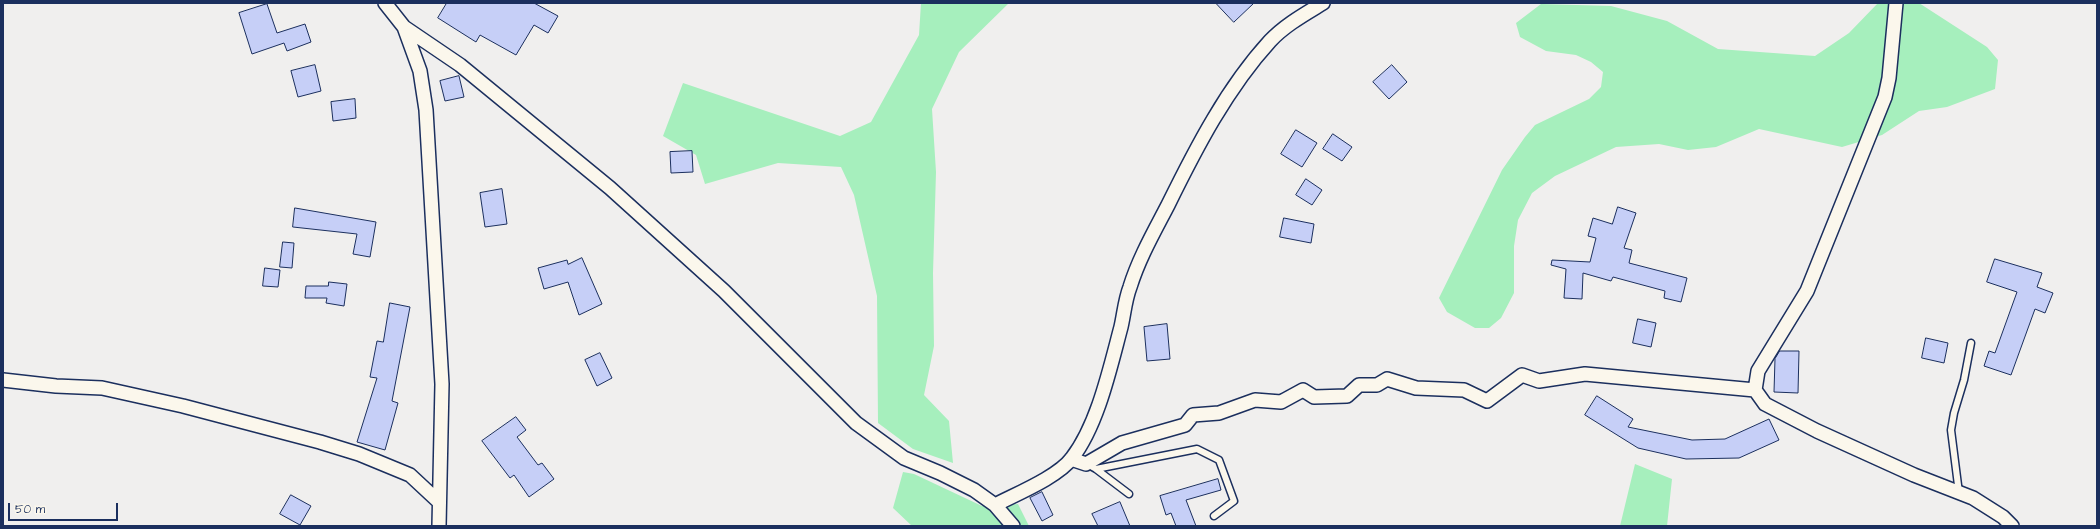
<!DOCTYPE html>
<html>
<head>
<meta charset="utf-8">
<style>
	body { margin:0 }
	#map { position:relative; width:2100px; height:529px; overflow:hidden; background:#f0efee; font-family:"Architects Daughter",sans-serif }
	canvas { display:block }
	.frame { position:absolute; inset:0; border:4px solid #1b2f5e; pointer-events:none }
	.scale { position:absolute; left:8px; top:503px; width:110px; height:18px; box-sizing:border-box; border:2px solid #1b2f5e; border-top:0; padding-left:5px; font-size:12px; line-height:14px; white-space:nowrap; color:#1b2f5e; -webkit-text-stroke:3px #fbf7ec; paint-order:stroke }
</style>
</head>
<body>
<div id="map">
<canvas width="2100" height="529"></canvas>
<div class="frame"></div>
<div class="scale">50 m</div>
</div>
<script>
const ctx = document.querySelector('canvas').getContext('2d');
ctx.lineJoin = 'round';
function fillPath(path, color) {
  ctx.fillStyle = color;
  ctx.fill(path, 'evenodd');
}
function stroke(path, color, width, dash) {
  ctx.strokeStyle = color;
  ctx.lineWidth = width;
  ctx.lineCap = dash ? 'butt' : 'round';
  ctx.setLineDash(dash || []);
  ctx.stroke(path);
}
fillPath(new Path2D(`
	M921,3H1009L959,52L932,109L936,172L933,273L934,346L924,395L949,421L953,463L913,449L878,423L877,296L854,195L841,167L778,163L705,184L696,155L663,136L683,83L840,136L871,122L919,35Z
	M1878,3H1919L1987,47L1998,60L1995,89L1947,107L1919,111L1882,135L1842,147L1759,129L1716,147L1688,150L1659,144L1616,147L1555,176L1532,193L1518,220L1514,246V293L1501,318L1489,328H1475L1447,312L1439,298L1502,170L1525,137L1535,125L1589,99L1601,87L1603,72L1591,62L1576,55L1546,51L1520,37L1516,23L1541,4L1611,6L1667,21L1718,49L1815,56L1849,33Z
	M1635,464L1672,479L1667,526H1620Z
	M903,472L914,474L982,506L1018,504L1029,526H912L893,508Z`), '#a6efbd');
const building = new Path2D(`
	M447,3H534L558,16L548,33L534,25L516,55L480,35L476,42L438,18Z
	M1216,3H1254L1234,22Z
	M267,4L277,33L305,24L311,42L287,51L284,43L252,54L239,13Z
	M315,65L321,91L298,97L291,71Z
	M1392,65L1407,82L1389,99L1373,82Z
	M459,76L464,97L445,101L440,81Z
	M355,99L356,118L333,121L331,102Z
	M1296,130L1317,143L1302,167L1281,154Z
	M1333,134L1352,147L1342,161L1323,149Z
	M692,151L693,172L671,173L670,152Z
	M1306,179L1322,190L1312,205L1296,195Z
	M502,189L507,224L485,227L480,193Z
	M1618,207L1636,213L1624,248L1632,250L1629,263L1687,278L1681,302L1664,298L1665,291L1613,277L1611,281L1583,273L1582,299L1564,298L1566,269L1551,265L1552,260L1590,262L1596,238L1588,236L1593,218L1612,224Z
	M295,208L376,222L370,257L353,254L357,234L293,227Z
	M1284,218L1314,224L1311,243L1280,237Z
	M283,242L294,243L292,268L280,267Z
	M582,258L602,304L579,315L568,282L544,289L538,268L567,260L568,264Z
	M1995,259L2042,273L2037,287L2053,293L2045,313L2035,309L2011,375L1984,366L1989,351L1995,353L2017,292L1987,282Z
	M265,268L280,270L278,287L263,286Z
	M329,282L347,284L344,306L326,303L327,298H305L306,286H328Z
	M390,303L410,307L392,401L398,403L385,450L357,442L377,378L370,377L377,341L383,342Z
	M1638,319L1656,323L1651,347L1633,343Z
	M1167,324L1170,359L1147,361L1144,327Z
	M1926,338L1948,343L1944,363L1922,358Z
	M1780,351H1799L1798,393L1774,392L1775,359Z
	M600,353L612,378L597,386L585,360Z
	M1597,396L1633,419L1628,427L1692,440L1725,439L1769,419L1779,440L1739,458L1686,459L1638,448L1585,415Z
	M516,417L526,430L517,437L538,465L542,463L554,479L529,497L514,475L510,478L482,441Z
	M1218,479L1221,490L1186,500L1196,526H1176L1171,513L1166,515L1160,496Z
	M1042,492L1053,515L1042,521L1030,498Z
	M291,495L311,506L300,525L280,514Z
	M1120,502L1130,526H1098L1092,514Z`);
fillPath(building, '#c6cff7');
stroke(building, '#1b2f5e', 1);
const service = new Path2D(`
	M1087,464L1096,469L1197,449L1219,460L1234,501L1214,516
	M1096,469L1129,494
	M1959,493L1951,430L1954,413L1964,380L1971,343`);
const minor = new Path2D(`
	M385,3L404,27L420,71L426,110L442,384L439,526
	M1896,3L1889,78L1885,97L1807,291L1758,371L1755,390L1765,404L1817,431L1914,475L1973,498L2003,517L2012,526
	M404,27L460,65L610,188L724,291L856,423L904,458L940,473L974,490L995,505L1013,526
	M3,380L56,386L102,388L183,406L320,442L359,454L410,475L439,502
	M1071,459L1086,464L1122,443L1185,425L1193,415L1219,413L1255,400L1281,402L1303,390L1314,397L1347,396L1359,385H1377L1387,379L1416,388L1464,390L1487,401L1522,375L1539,381L1585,374L1755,390
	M995,505C1016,494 1058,477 1072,458C1098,424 1110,368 1121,327C1124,314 1125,300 1130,287C1139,258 1154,232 1168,205C1196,148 1227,88 1270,41C1285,25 1305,14 1323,3`);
stroke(service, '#1b2f5e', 9);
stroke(minor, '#1b2f5e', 16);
stroke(service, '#fbf7ec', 6);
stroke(minor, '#fbf7ec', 13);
</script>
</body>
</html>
